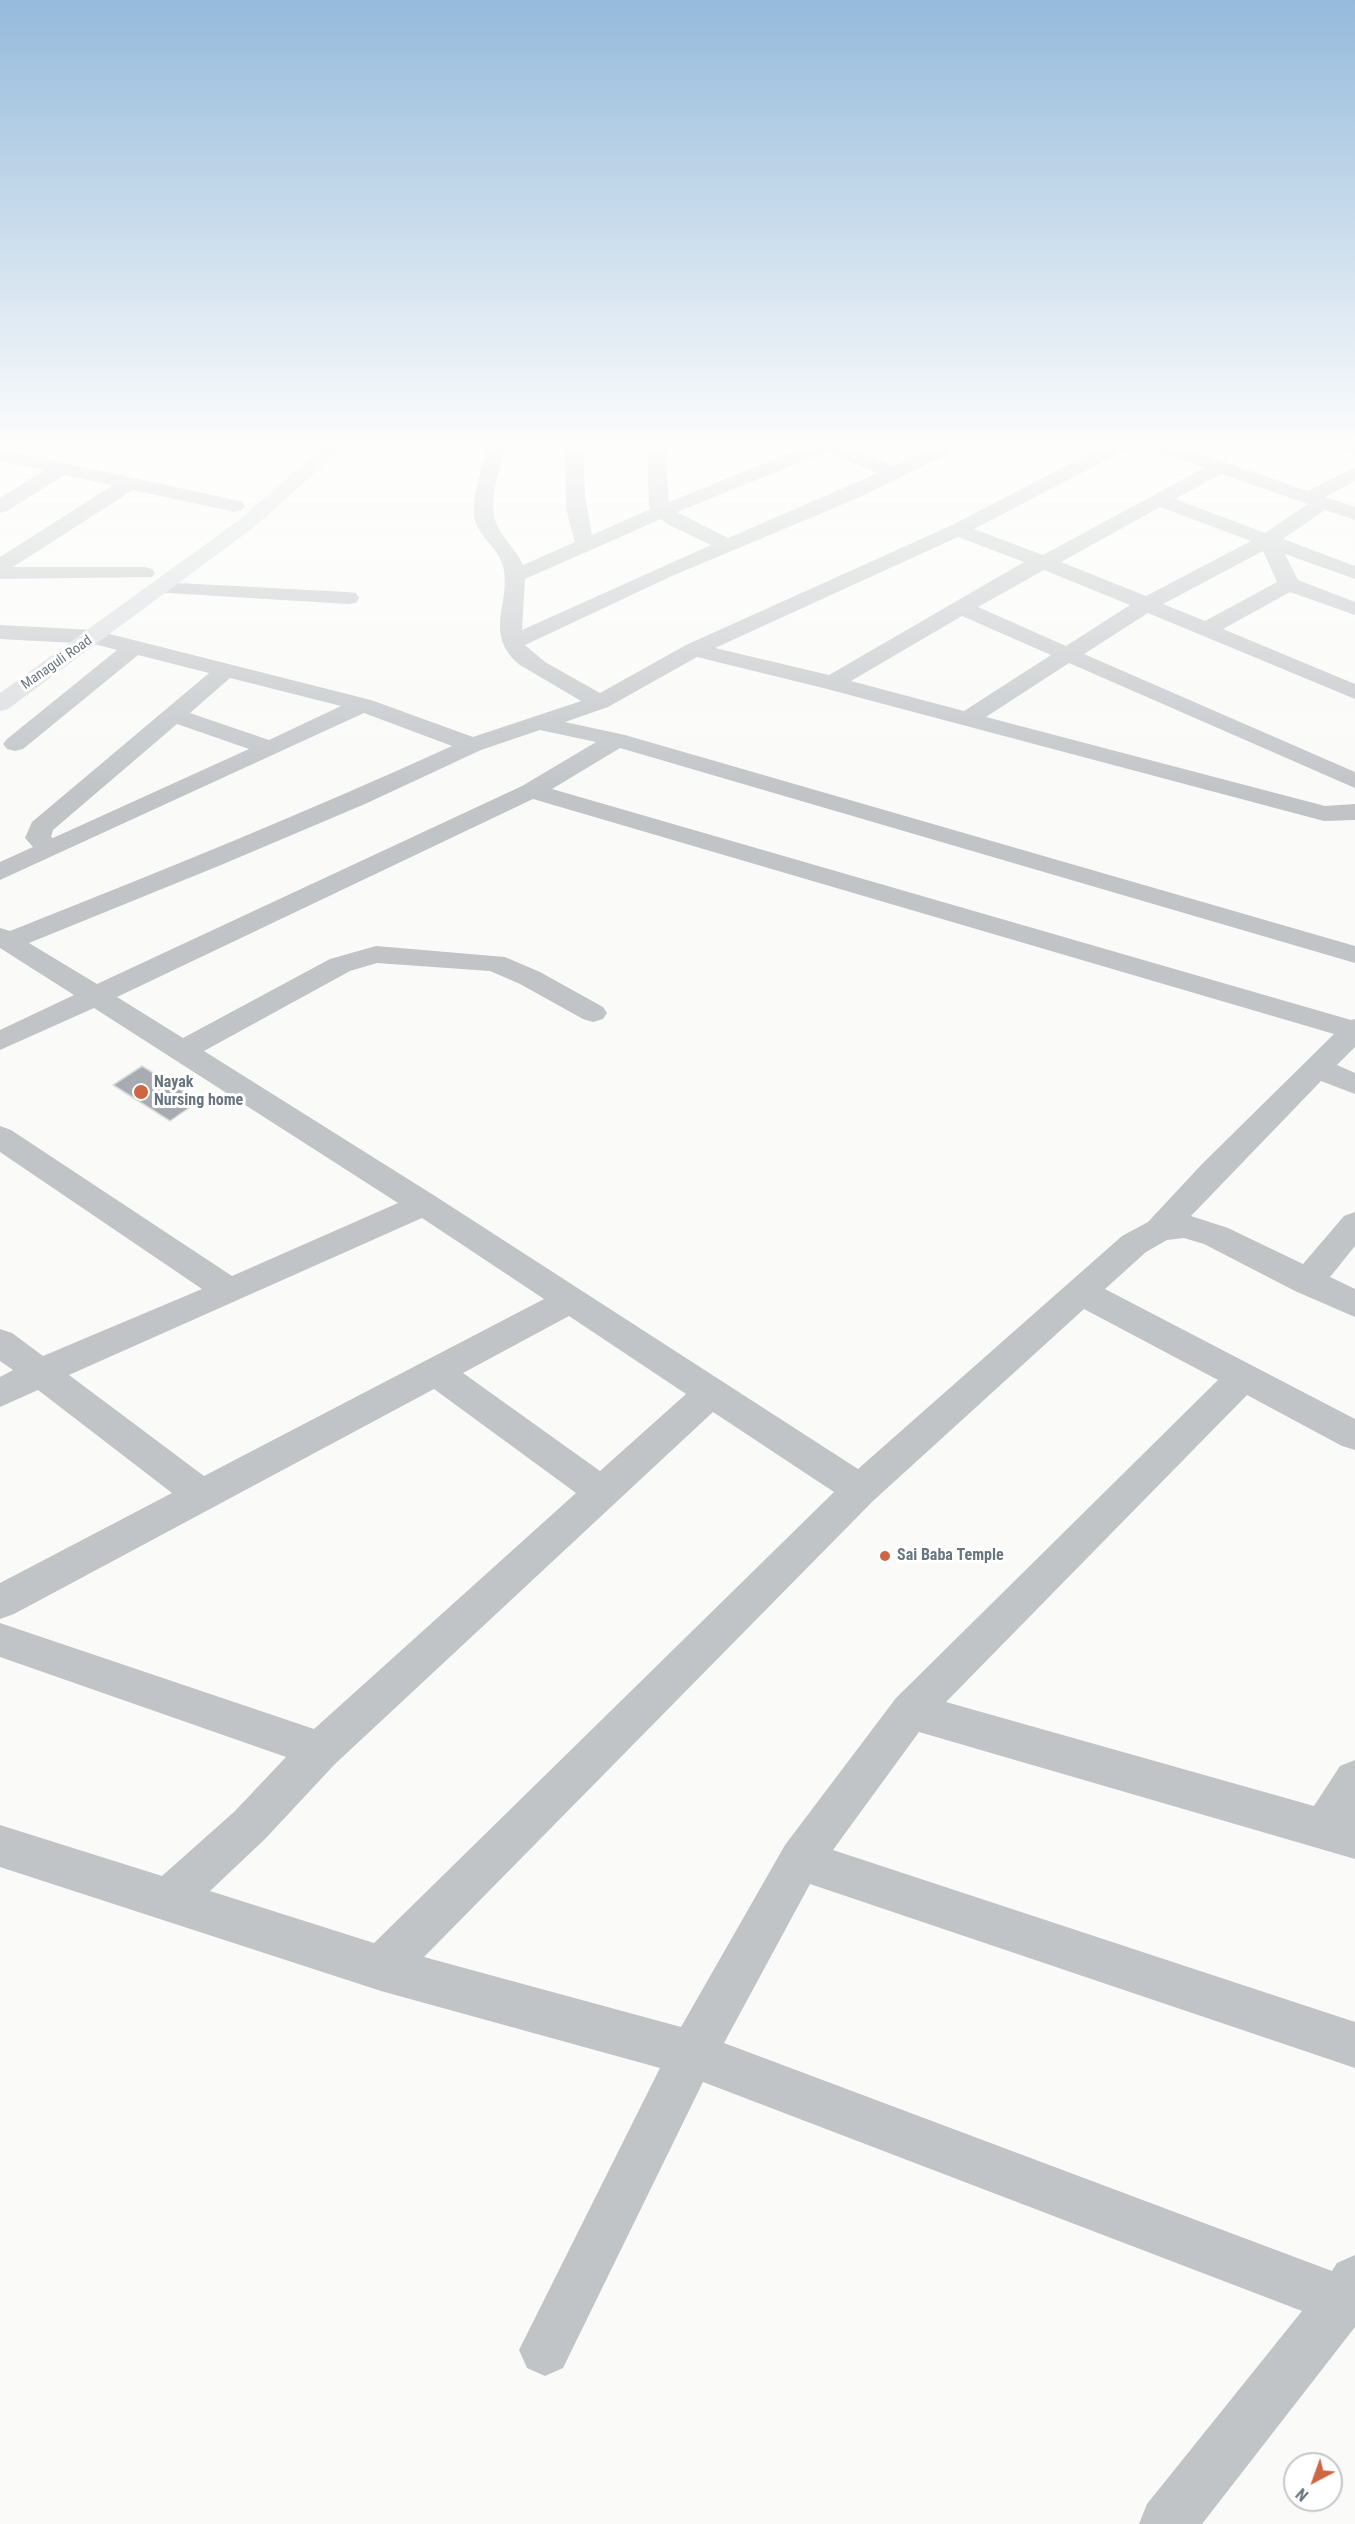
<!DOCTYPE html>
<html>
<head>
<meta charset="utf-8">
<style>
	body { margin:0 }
	#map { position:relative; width:1355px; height:2524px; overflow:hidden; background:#fafaf8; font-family:"Roboto Condensed",sans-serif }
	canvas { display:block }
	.north { position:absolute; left:1283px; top:2452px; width:60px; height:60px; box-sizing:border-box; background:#fff; border:2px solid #c3c8cc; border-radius:50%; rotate:221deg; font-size:16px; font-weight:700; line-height:24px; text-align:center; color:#68757f }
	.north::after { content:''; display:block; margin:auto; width:21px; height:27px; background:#cf6643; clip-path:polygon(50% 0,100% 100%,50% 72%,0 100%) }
</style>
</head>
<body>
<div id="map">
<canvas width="1355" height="2524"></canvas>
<div class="north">N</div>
</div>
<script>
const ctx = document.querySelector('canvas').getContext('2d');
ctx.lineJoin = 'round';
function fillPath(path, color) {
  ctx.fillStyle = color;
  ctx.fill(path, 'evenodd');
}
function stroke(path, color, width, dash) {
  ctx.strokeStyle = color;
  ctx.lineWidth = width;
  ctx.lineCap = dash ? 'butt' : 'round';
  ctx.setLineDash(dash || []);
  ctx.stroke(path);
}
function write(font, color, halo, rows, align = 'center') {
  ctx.font = font + ' "Roboto Condensed",sans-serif';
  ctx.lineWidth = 6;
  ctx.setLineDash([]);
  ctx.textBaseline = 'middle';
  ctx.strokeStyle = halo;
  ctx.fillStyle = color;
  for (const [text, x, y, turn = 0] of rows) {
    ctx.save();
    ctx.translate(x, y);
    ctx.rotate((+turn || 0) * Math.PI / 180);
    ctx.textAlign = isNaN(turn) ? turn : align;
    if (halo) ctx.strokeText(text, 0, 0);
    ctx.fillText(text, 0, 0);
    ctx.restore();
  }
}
const building = new Path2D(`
	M142,1066L199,1101L170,1121L113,1085Z`);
fillPath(building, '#a6acb2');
stroke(building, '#dcdcda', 1.5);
fillPath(new Path2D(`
	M489,442H586L583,446L585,496L592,535L651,509L649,506L647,447L651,442H670L665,448L669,502L810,445L808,442H833L893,466L943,442H966L964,446L860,497L672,576L525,645L545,662L600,693L686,645L950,526L1112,442H1135L1133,446L974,529L1043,555L1204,468L1142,446L1140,442H1166L1308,491L1355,467V481L1325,497L1355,507V520L1325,510L1283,539L1355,566V579L1285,554L1298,580L1355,602V615L1290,592L1223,629L1355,684V699L1148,613L1084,654L1355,772V788L1069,663L986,717L1325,806L1355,804V820L1324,821L827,689L697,657L608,707L565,722L625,735L1355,946V963L620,748L552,789L1351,1020L1355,1019V1047L1337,1065L1355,1073V1094L1321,1081L1191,1216L1228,1228L1303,1264L1344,1216L1355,1212V1246L1330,1277L1355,1289V1317L1295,1291L1204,1244L1184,1238L1167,1240L1146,1252L1105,1289L1355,1419V1450L1342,1446L1247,1395L946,1702L1314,1806L1340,1766L1355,1760V1859L919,1732L833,1850L1355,2022V2068L810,1884L724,2043L1332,2271L1337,2263L1355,2255V2327L1202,2524H1139L1147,2504L1302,2311L703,2082L563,2368L545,2376L527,2368L519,2350L660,2068L381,1991L0,1867V1825L162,1876L235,1811L286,1757L0,1657V1623L314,1729L576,1493L434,1389L14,1614L0,1619V1583L172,1493L38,1390L0,1407V1377L13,1370L0,1361V1329L12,1333L43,1356L202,1289L0,1152V1126L11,1130L232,1276L398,1203L94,1008L0,1050V1030L74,995L0,948V928L10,931C159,872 307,812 452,746L364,713L0,880V862L33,847L25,838L32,822L209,673L138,655L23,749L15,751L7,749L3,744L7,739L117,650L94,644L0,639V625L94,630L371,700L473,737L581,701L520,665C482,634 512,603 503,566C498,546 475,535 474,514C473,490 483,464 489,442ZM505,449L565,450L566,509L575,542L523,565C517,551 506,542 499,529C486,507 499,471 505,449ZM825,452L878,473L728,538L677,512ZM1221,474L1302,502L1308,504L1265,533L1175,499ZM1160,507L1251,541L1146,596L1061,562ZM661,519L667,524L711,545L522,630L525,579ZM958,537L1024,562L829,675L715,648ZM1263,551L1277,582L1205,621L1163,604ZM1044,570L1130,605L1066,646L978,607ZM962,616L1051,655L964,711L851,681ZM230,678L341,706L269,740L190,713ZM177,724L249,749L53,838L51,837L53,830ZM540,730L596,742L522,786L97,984L29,943L221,865L365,804L481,750ZM533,799L1334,1034L1202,1164L1148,1222L1122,1236L858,1469L435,1196L204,1051L350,971L377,963L490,971L520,984L583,1019L593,1022L603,1019L607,1013L603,1007L540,972L505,957L376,946L330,959L183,1038L117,997ZM422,1218L544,1299L204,1476L69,1375ZM1084,1309L1218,1380L896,1698L785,1845L681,2027L424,1957L873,1501ZM569,1316L686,1394L600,1471L463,1373ZM713,1412L834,1492L374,1943L210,1891L265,1839L335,1764Z
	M1325,442L1355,443V455L1327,446Z
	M0,449L235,500L242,502L245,506L242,510L235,512L133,490L13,567H145L152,569L155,573L152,577L0,579V557L113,485L64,475L7,511L0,513V498L45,470L0,461Z
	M159,582L348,592L356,593L359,598L356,603L348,604L152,592L148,588L152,584Z`), '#c0c4c7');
fillPath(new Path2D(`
	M329,442H349L253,528L8,709L0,711V693L239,520Z`), '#d8dbde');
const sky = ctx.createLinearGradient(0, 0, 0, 795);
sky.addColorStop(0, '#95badb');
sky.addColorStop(0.56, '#fdfdfc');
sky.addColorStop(1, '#fdfdfc00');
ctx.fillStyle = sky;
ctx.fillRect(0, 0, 1355, 795);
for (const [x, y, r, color] of [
	[141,1092,8,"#cf6643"],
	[885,1556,6,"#cf6643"]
]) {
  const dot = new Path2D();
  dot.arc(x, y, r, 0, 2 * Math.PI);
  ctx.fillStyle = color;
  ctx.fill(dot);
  stroke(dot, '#fff', 2);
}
write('14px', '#68757f', '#fff', [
	["Managuli Road",57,663,-35]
]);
write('bold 16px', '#68757f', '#fff', [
	["Nayak",154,1083],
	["Nursing home",154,1101],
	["Sai Baba Temple",897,1556]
], 'left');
</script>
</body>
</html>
